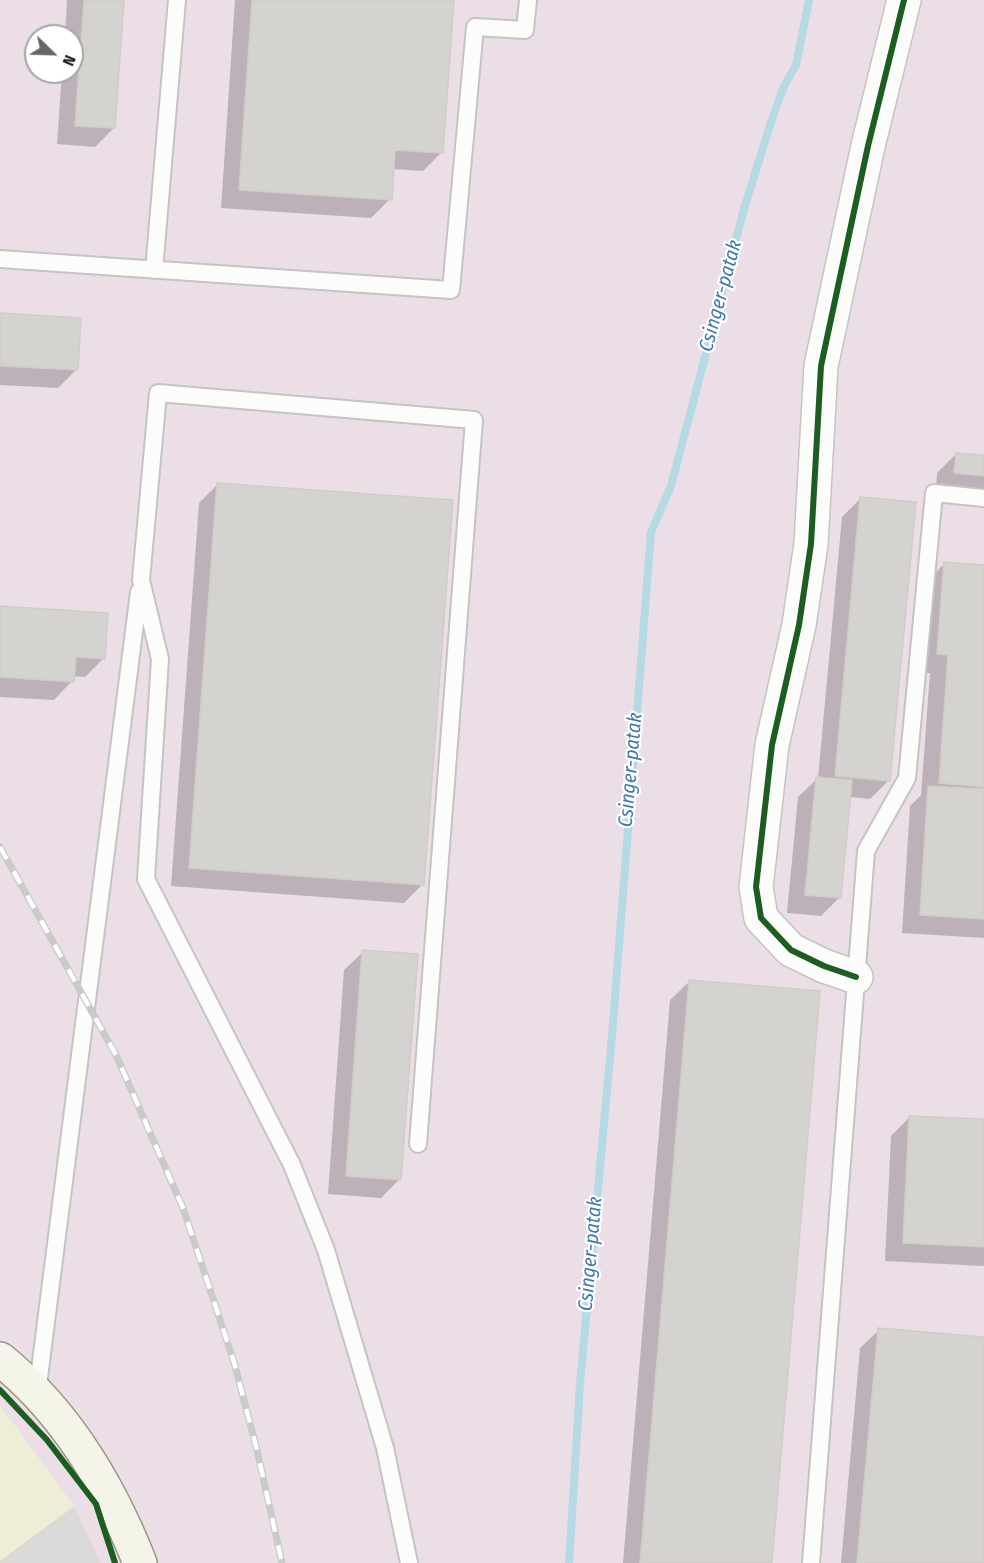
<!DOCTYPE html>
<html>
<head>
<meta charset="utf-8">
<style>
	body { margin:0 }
	#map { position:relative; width:984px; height:1563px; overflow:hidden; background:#edebe6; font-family:"Fira Sans Condensed",sans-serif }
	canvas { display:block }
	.north { position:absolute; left:24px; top:24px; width:60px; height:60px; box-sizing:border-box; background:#fff; border:2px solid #a5a5a5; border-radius:50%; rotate:113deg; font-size:16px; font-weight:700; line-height:24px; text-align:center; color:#1e1e1e }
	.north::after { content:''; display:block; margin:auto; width:21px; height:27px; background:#666664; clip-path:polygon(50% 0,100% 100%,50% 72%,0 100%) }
</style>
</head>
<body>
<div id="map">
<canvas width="984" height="1563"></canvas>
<div class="north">N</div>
</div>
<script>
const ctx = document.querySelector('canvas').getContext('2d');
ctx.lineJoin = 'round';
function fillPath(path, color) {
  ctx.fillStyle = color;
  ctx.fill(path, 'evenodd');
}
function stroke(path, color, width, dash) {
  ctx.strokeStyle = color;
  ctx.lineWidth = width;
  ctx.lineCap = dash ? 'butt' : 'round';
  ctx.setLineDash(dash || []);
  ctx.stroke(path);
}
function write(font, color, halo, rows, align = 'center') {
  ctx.font = font + ' "Fira Sans Condensed",sans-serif';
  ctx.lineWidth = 4.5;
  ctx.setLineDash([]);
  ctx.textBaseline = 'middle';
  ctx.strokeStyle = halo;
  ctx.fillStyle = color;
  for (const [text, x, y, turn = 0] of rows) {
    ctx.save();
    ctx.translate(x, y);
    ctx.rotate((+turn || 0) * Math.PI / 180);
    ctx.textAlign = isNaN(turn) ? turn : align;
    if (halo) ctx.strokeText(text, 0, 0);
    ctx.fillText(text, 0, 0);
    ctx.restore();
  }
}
fillPath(new Path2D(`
	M74,1506L101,1563H0V1560Z`), '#dcdad8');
fillPath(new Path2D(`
	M0,0H984V1563H101L74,1506L0,1406ZM36,36H72V72H36Z`), '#ebdee6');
fillPath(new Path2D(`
	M0,1406L74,1506L0,1561Z`), '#eeeed8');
fillPath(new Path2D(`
	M67,0H122L114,128L95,147L57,144L62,72H72V36H65Z
	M235,0H452L442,152L423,171L392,169L390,199L371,218L221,208Z
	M0,315L76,370L58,388L0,385Z
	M956,454L984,457V496L936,492L937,473Z
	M218,484L423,884L404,903L171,886L199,503Z
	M861,498L889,780L870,799L849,797L840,897L821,916L787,913L798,797L818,778L842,517Z
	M945,563L984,566V938L902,933L910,806L921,795L930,673H919L926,582Z
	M0,608L104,658L85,677L73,676L72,681L54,700L0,697Z
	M363,952L400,1179L381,1198L328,1194L344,970Z
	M689,982L771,1563H623L670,1000Z
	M910,1117L984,1121V1266L885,1261L891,1136Z
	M879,1330L984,1339V1563H841L860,1348Z`), '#0003');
stroke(new Path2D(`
	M569,1563L580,1384L612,1036L651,532L671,486L744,209L772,119L784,86L796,65L809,0`), '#b6dae3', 8);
const building = new Path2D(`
	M84,0H124L115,128L75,126Z
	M252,0H454L443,153L395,150L392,200L239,190Z
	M0,313L81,318L78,370L0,366Z
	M956,453L984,455V476L954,473Z
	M217,483L453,500L424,885L189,868Z
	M860,497L916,502L890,781L835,776Z
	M944,562L984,565V787L939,783L948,655L937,654Z
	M0,606L108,613L105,659L76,657L74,682L0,677Z
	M816,777L852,780L841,898L805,895Z
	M928,786L984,789V919L920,915Z
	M362,950L418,954L401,1180L346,1176Z
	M689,980L820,991L772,1563H640Z
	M909,1116L984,1119V1247L903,1243Z
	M878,1328L984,1337V1563H857Z`);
fillPath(building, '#d5d3cf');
stroke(building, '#d0ccc7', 1.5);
const lane = new Path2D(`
	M0,259L451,290L475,27L525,30L528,0
	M154,270L177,0
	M37,1393L139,592
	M409,1563L385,1448L326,1250L292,1165L146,879L160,659L141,580L158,393L474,420L418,1144
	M811,1563L866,851L907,778L934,493L984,498`);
const street = new Path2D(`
	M856,977L824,966L791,950L761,918L756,887L772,745L799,625L811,544L821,366L868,146L904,0`);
const secondary = new Path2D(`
	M0,1359C65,1411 110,1487 140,1563`);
stroke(lane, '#c5c4c2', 20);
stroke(street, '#c5c4c2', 36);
stroke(secondary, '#96977e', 36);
stroke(lane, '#fcfcfb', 16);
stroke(street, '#fcfcfb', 33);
stroke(secondary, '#f4f4e9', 33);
const rail = new Path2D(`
	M0,847L116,1055L183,1208L234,1362L257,1450L282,1563`);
stroke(rail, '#cacac9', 7);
stroke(rail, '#fff', 4.5, [14]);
stroke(new Path2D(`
	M856,977L824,966L791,950L761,918L756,887L772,745L799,625L811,544L821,366L868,146L904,0
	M0,1390L47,1440L96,1504L115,1563`), '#1b5e20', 6);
write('italic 20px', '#3f78af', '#fff', [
	["Csinger-patak",721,296,-75],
	["Csinger-patak",631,770,-85],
	["Csinger-patak",591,1254,-85]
]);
</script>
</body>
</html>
